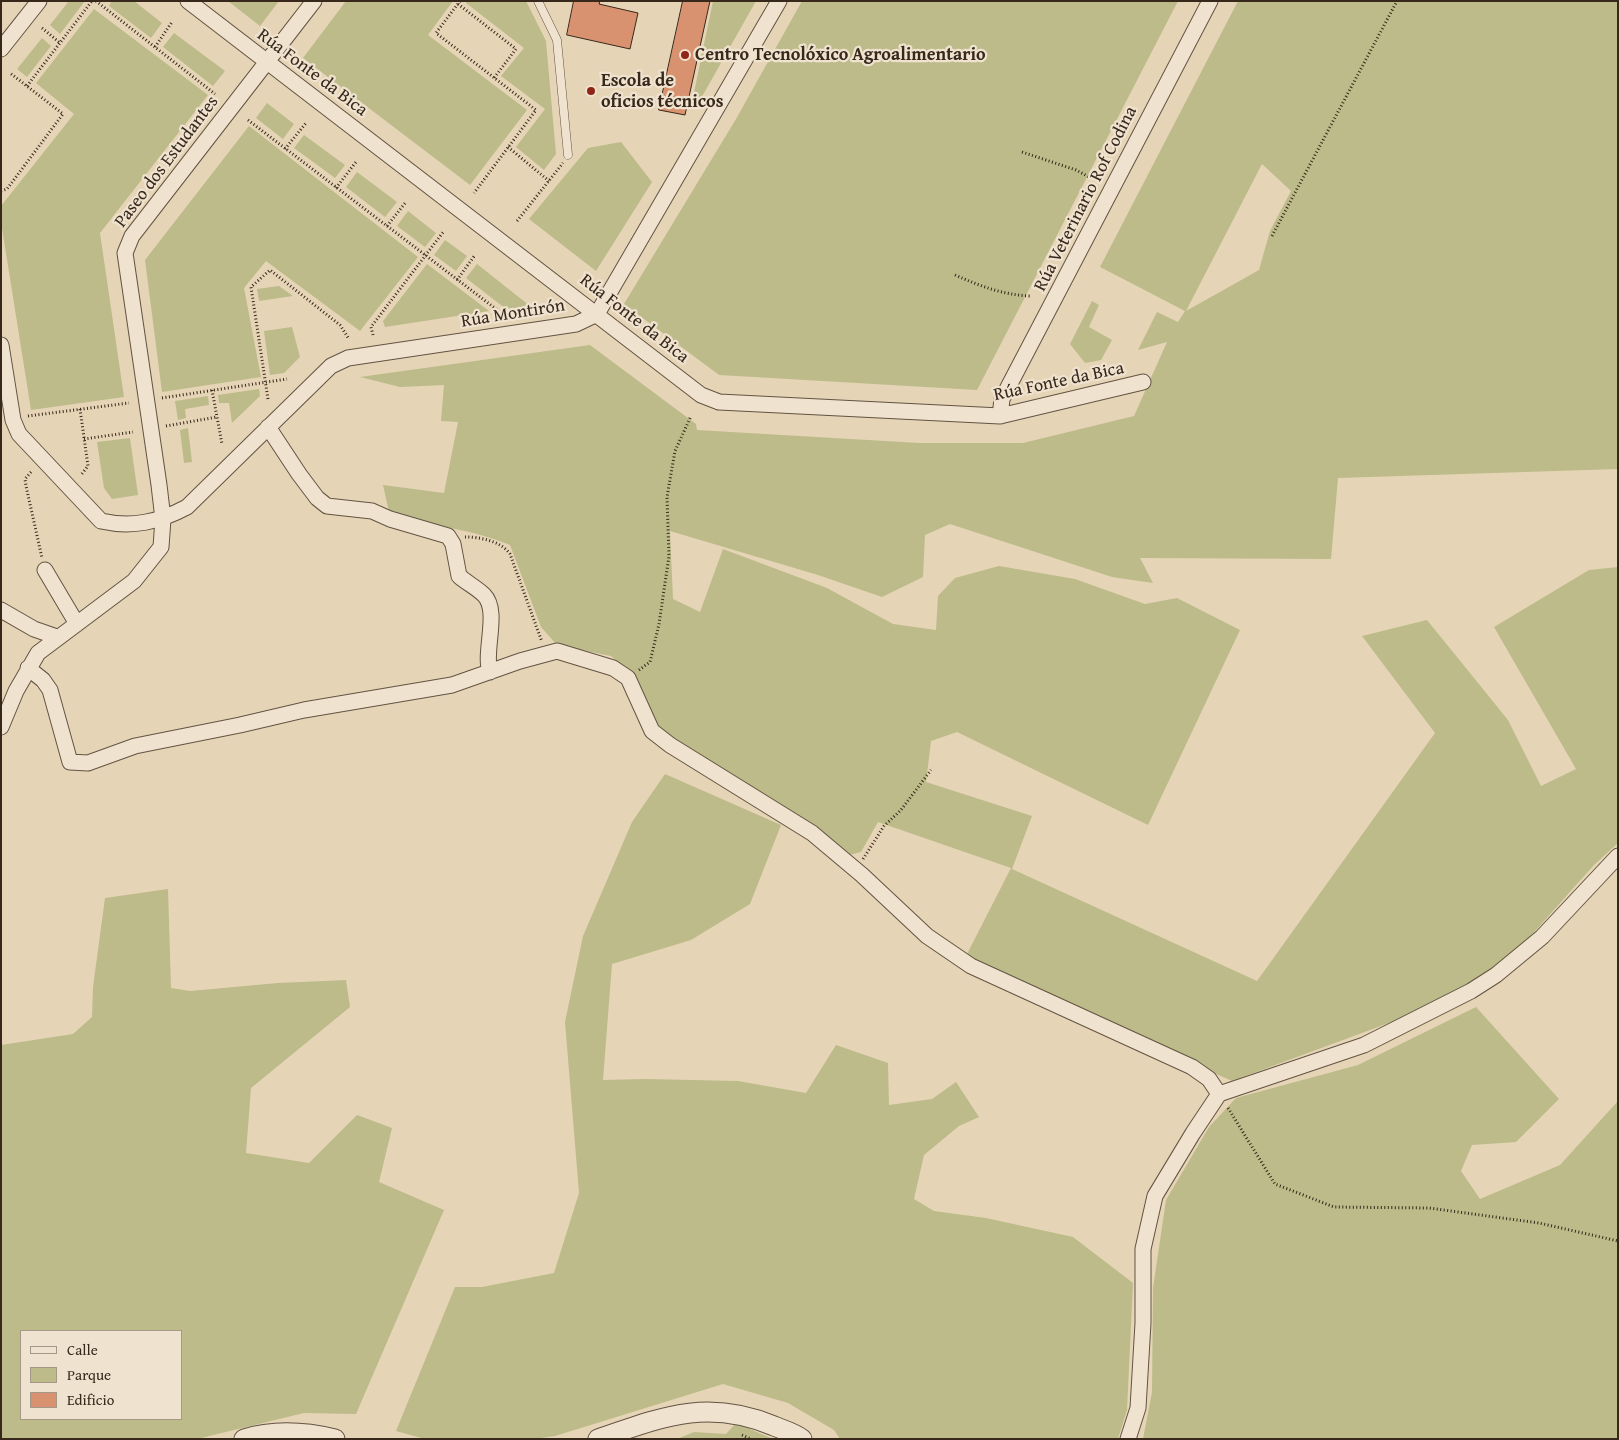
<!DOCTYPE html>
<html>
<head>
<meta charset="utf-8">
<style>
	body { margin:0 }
	#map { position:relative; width:1619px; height:1440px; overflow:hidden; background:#e6d4b6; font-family:"Gentium Book Plus",serif }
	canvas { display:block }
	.frame { position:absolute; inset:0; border:2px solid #37281b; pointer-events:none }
	.legend { position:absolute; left:20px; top:1330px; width:162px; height:90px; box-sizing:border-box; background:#efe3d0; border:1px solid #a59888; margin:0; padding:6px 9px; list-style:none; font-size:15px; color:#37281b }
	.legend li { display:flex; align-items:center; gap:10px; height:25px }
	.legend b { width:25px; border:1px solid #a59888 }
</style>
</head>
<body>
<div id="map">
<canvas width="1619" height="1440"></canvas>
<div class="frame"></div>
<ul class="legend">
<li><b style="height:6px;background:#efe3d0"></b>Calle</li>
<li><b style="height:14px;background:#bcbb89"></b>Parque</li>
<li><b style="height:14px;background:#d8926f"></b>Edificio</li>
</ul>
</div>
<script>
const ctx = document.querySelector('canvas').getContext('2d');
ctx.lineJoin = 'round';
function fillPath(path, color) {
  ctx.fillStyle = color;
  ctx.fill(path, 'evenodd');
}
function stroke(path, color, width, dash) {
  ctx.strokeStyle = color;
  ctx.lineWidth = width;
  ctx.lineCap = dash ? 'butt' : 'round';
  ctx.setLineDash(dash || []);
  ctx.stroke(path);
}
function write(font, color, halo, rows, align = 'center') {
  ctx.font = font + ' "Gentium Book Plus",serif';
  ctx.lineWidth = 4.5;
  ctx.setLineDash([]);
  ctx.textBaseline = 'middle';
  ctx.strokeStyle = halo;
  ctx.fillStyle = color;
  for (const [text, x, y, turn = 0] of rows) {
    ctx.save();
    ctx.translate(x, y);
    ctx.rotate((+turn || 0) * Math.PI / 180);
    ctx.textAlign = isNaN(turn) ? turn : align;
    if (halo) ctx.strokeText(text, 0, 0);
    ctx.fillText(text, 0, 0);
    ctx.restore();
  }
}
fillPath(new Path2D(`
	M69,1H85L60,34L50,25Z
	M112,1H134L162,23L151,38L109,6Z
	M228,1H279L260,26Z
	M346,1H453L428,35L527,110L470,185L303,58Z
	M467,1H526L546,41L556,154L544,170L516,147L545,109L501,76L524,48L466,3Z
	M713,1H756L695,109L691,107Z
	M802,1H1178L977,390L719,375L624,304L736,119Z
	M1238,1H1618V469L1338,478L1331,559L1140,558L1153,583L1112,577L950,524L925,535L923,577L882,597L818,575L670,531L673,599L700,612L723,549L827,588L893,624L936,630L938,596L955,578L999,566L1075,579L1145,604L1177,598L1240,630L1148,825L957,732L931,741L926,782L1032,816L1012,869L1257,981L1435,733L1362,636L1427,620L1508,720L1541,786L1576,769L1494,627L1589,570L1618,567V843L1594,865L1511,958L1435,1006L1232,1081L1073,1010L966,956L1011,868L878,822L861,852L849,855L663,735L642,699L633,675L611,656L557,645L541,627L510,545C472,529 429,526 389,512L383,485L444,493L458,422L441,421L444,385L400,387L360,377L590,345L696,424L697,430L919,443H1023L1134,416L1167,342L1138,350L1157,312L1178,322L1185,311L1100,267ZM1262,164L1291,191L1270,231L1259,270L1186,311Z
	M94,9L208,95L100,233L124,397L31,410L1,222V206L74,114L36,83Z
	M174,33L225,71L213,86L163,47Z
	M42,38L51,46L27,77L17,69Z
	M267,103L294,124L283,139L256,118Z
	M249,126L418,257L360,331L266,261L244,288L261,377L162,392L145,260Z
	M304,135L345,165L335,178L294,148Z
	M621,142L652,182L596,271L529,219L588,148Z
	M357,172L397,202L385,217L346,187Z
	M408,211L436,233L425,247L397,226Z
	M445,240L467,256L456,271L434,255Z
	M427,264L489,311L385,327L383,321Z
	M477,264L530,306L506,309L466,278Z
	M279,286L293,296L259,301L257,289Z
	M1092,301L1099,305L1089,327L1112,340L1101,360L1085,363L1070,344Z
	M292,327L300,357L284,373L270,375L264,331Z
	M259,389L260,396L232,423L229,403H219L218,395Z
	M208,396L209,405L185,409L186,418L178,420L175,401Z
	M188,428L192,462L184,463L180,430Z
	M130,438L138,495L112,499L104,488L97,442Z
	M665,774L781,825L750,904L691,940L612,964L603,1080L646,1079L738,1081L806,1093L836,1045L888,1063L889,1105L932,1099L956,1082L979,1117L959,1126L924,1155L914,1199L934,1211L986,1218L1073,1237L1133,1283L1127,1410L1118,1439H840L834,1430L788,1403L723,1384L555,1436L534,1439H425L396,1431L455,1287H482L554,1273L579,1193L565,1022L583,936L632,822Z
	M168,889L171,988L190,991L278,983L346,980L350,1007L251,1088L246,1153L309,1163L357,1115L392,1128L379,1182L444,1210L356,1414L304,1413L197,1439H1V1045L73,1034L92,1017L93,987L105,898ZM21,1331H181V1419H21Z
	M1476,1007L1559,1099L1516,1142L1472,1145L1461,1171L1480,1199L1560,1165L1618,1101V1439H1143L1152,1392L1153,1288L1166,1200L1209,1127L1236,1098L1358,1065Z
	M736,1423L773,1439H677L694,1432L726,1434Z`), '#bcbb89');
const building = new Path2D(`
	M574,1H600L599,4L638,13L630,49L567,35Z
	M683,1H710L685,115L659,110Z`);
fillPath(building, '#d8926f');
stroke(building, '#37281b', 1);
const service = new Path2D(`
	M538,1L557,40L568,155`);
const minor = new Path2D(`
	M188,1L701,395L719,402L1000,416L1143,382
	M1,49L39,1
	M1,345L13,420L19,434L101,521C132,528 159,522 187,507L331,366L348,358L576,324L597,314L779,1
	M1000,416L1002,399L1210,1
	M268,427L299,474L317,498L327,506L372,511L390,519L448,536L453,544L459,576C467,583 477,588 484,595C500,611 483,652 490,672
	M45,570L77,624
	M1,610L34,629L57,637
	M28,668L43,680L50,690L70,762L88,763L135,746L240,725L304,710L452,685L520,661L557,651L613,668L628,678L652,731L670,745L812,833L862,875L927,936L971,966L1192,1067L1209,1079L1219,1094
	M1,727L16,691L38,653L134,581L161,547L163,519L159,485L125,253L132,236L314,1
	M1128,1439L1138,1408L1143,1323V1249L1155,1196L1193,1133L1219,1094L1364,1045L1471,991L1496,975L1542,937L1618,856`);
const tertiary = new Path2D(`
	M244,1439C273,1430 306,1432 335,1439
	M598,1439C662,1417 707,1398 774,1426C783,1430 795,1433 802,1439`);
stroke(service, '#635342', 9);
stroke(minor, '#635342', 17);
stroke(tertiary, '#635342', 21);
stroke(new Path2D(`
	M96,1L215,94
	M460,1L436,33L536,110L474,193
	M458,4L516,49L494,78
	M42,28L60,43
	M155,47L172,22
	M27,86L92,1
	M248,120L496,309L498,317
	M508,147L549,181
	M285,149L306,123
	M1022,152L1076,170L1091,178
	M336,188L356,162
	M1,191L7,189L63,114L10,73
	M517,221L563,163
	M387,226L406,202
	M1272,236L1397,1
	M955,275C980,286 1003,295 1031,296
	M457,280L475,255
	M373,335L371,327L444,231
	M212,390L222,444
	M162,398L287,379
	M268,399L251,287L270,270L340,325L349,339
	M80,409L88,466L81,475
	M28,416L129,403
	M166,426L217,417
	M84,439L133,432
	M31,472L25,479L26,486L42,558
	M465,537C480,537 501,541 510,554L542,642
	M639,670L650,662L659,624L669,556L667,497L675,451L691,416
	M863,859L884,826L901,810L931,770
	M1228,1108L1275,1184L1334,1207L1429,1208L1539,1223L1618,1241
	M742,1435L751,1439`), '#37281b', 3, [1, 2.5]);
stroke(service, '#efe3d0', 8);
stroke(minor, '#efe3d0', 15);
stroke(tertiary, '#efe3d0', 19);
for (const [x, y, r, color] of [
	[685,55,5,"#8f2418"],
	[591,91,5,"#8f2418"]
]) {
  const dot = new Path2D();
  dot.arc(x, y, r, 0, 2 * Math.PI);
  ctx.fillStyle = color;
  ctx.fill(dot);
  stroke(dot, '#efe3d0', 2);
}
write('bold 18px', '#37281b', '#efe3d0', [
	["Centro Tecnolóxico Agroalimentario",695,55],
	["Escola de",601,81],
	["oficios técnicos",601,102]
], 'left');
write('18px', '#37281b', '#efe3d0', [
	["Rúa Fonte da Bica",312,73,37],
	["Paseo dos Estudantes",167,162,-53],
	["Rúa Veterinario Rof Codina",1086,199,-63],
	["Rúa Montirón",513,314,-9],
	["Rúa Fonte da Bica",634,319,38],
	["Rúa Fonte da Bica",1059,382,-12]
]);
</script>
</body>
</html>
